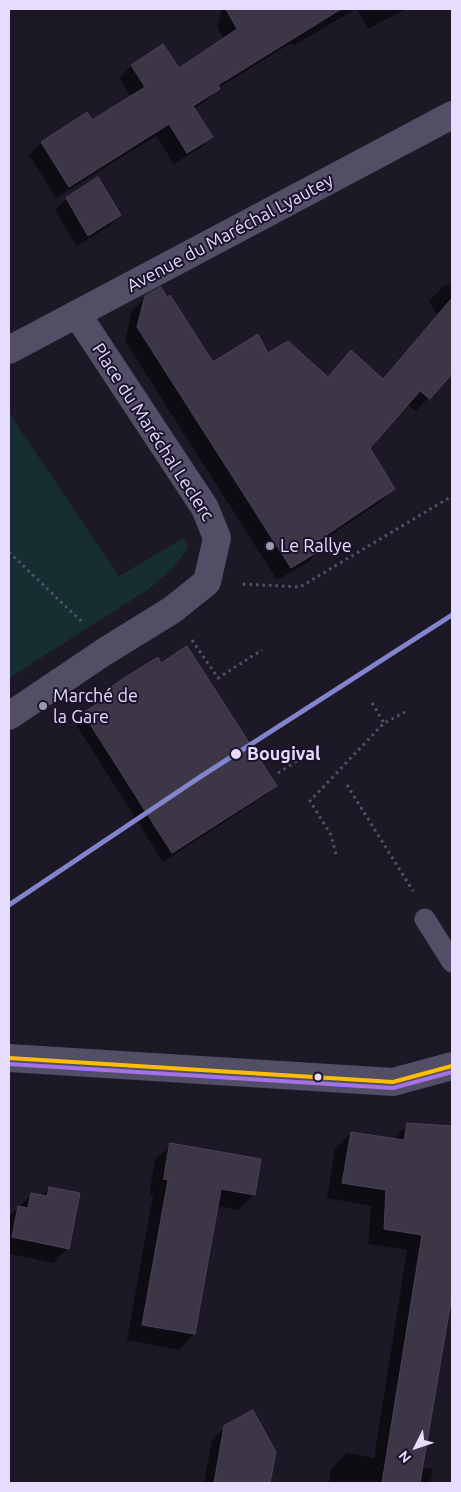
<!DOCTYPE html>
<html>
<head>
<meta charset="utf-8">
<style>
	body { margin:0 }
	#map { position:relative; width:461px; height:1492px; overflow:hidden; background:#1c1825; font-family:Ubuntu,sans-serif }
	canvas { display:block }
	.frame { position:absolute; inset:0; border:10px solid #e6dcfe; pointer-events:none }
	.north { position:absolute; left:391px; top:1422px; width:50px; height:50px; -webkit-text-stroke:4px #1b122b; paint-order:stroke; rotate:229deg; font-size:14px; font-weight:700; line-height:20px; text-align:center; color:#e6dcfe }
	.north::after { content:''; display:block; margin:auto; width:18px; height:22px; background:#e6dcfe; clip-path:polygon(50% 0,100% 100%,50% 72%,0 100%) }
</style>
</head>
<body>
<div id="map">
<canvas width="461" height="1492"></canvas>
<div class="frame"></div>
<div class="north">N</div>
</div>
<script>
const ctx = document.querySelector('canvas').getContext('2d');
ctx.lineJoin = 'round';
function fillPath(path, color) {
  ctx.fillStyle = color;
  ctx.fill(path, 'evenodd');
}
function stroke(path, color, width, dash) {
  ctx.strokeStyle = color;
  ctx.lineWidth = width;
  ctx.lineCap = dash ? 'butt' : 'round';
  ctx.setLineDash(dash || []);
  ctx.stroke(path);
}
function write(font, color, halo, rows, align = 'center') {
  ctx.font = font + ' Ubuntu,sans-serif';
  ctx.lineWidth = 4;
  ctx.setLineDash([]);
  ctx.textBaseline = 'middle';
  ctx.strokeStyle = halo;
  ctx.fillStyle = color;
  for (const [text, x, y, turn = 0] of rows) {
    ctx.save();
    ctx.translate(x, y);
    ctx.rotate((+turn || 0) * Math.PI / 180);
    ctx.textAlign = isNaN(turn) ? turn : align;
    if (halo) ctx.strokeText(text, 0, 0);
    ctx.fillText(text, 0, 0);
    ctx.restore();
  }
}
fillPath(new Path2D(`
	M9,413L119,576L184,538L189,547L172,569L149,589L9,678Z`), '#162d32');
fillPath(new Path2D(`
	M222,9H356L293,46L291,43L218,88L206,101L193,109L211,136L199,149L174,164L156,136L56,198L29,155L41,143L91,121L131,97L119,78L131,66L178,70L224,39L217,27Z
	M357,9H406L368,29Z
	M97,179L120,215L109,226L77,246L55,210L66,199Z
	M452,282V373L416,411L407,404L369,448L394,489L380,502L316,545L320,550L307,563L277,580L125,341L132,310L146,297L212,363L268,354L327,378L351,352L382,379L437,315L429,301L442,288Z
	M161,665L276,786L266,795L163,862L75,723L84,714L99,704L97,701L106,692Z
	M408,1124L452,1128V1286L421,1467L433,1469L430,1483H329L331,1469L347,1453L374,1458L407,1250L368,1244L371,1206L327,1198L335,1149L351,1133L392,1140Z
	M171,1145L254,1194L238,1210L217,1206L194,1334L179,1350L127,1340L153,1195H149L155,1160Z
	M49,1188L68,1248L53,1263L9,1254V1217L31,1195L41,1196Z
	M225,1427L275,1452L269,1483H204L212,1440Z`), '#0007');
const building = new Path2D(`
	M226,9H341L218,85L220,89L193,106L213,137L187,153L169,124L69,187L41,142L87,112L92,120L145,87L131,65L163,44L179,68L237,29Z
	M98,177L121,215L88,236L66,198Z
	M161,287L167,297L170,295L213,362L258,334L268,353L288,341L328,377L351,350L383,379L452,298V374L430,399L420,391L370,448L395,489L316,542L321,550L291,568L137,327L145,296Z
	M187,646L277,786L172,853L83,713L109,696L106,691L121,680L158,657L161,663Z
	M407,1123L452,1126V1295L420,1483H382L422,1235L384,1229L386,1190L342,1183L351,1132L404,1140Z
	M170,1143L261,1159L255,1195L221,1189L195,1334L142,1325L168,1180L164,1179Z
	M49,1187L80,1193L69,1249L12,1237L18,1206L28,1208L31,1193L47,1196Z
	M253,1410L276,1452L270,1483H214L224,1426Z`);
fillPath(building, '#3c3646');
stroke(building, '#4a4358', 1);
stroke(new Path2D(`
	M9,552L84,624
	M243,584L300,587L452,496
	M192,640L218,678L262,650
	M372,703L384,723
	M278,773L322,745
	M347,785L413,891
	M336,854L331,835L310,801L384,723L405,712`), '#4e5666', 3, [2.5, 4]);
stroke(new Path2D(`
	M425,919L452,962`), '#524e65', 21);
stroke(new Path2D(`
	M9,350L452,115
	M9,716L104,652L172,610L207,582L217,538L205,508L77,314
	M9,1058L393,1082L452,1066`), '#524e65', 28);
stroke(new Path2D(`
	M9,1058L393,1082L452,1066`), '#ffbe00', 4);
stroke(new Path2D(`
	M9,1064L393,1088L452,1072`), '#a572e6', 4);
stroke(new Path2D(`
	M9,905L200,777L452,615`), '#8284cd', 5);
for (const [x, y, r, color] of [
	[270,546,5,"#9f97b2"],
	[43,706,5,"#9f97b2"],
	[236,754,6,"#e6dcfe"],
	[318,1077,4.5,"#e6dcfe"]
]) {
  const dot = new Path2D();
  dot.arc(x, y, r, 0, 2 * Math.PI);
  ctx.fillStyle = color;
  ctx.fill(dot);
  stroke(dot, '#1b122b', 2);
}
write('18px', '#e6dcfe', '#1b122b', [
	["Avenue du Maréchal Lyautey",230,233,-28],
	["Place du Maréchal Leclerc",153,432,57]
]);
write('18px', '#e6dcfe', '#1b122b', [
	["Le Rallye",280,546],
	["Marché de",53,696],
	["la Gare",53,717]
], 'left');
write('bold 18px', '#e6dcfe', '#1b122b', [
	["Bougival",247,754]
], 'left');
</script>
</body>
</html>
